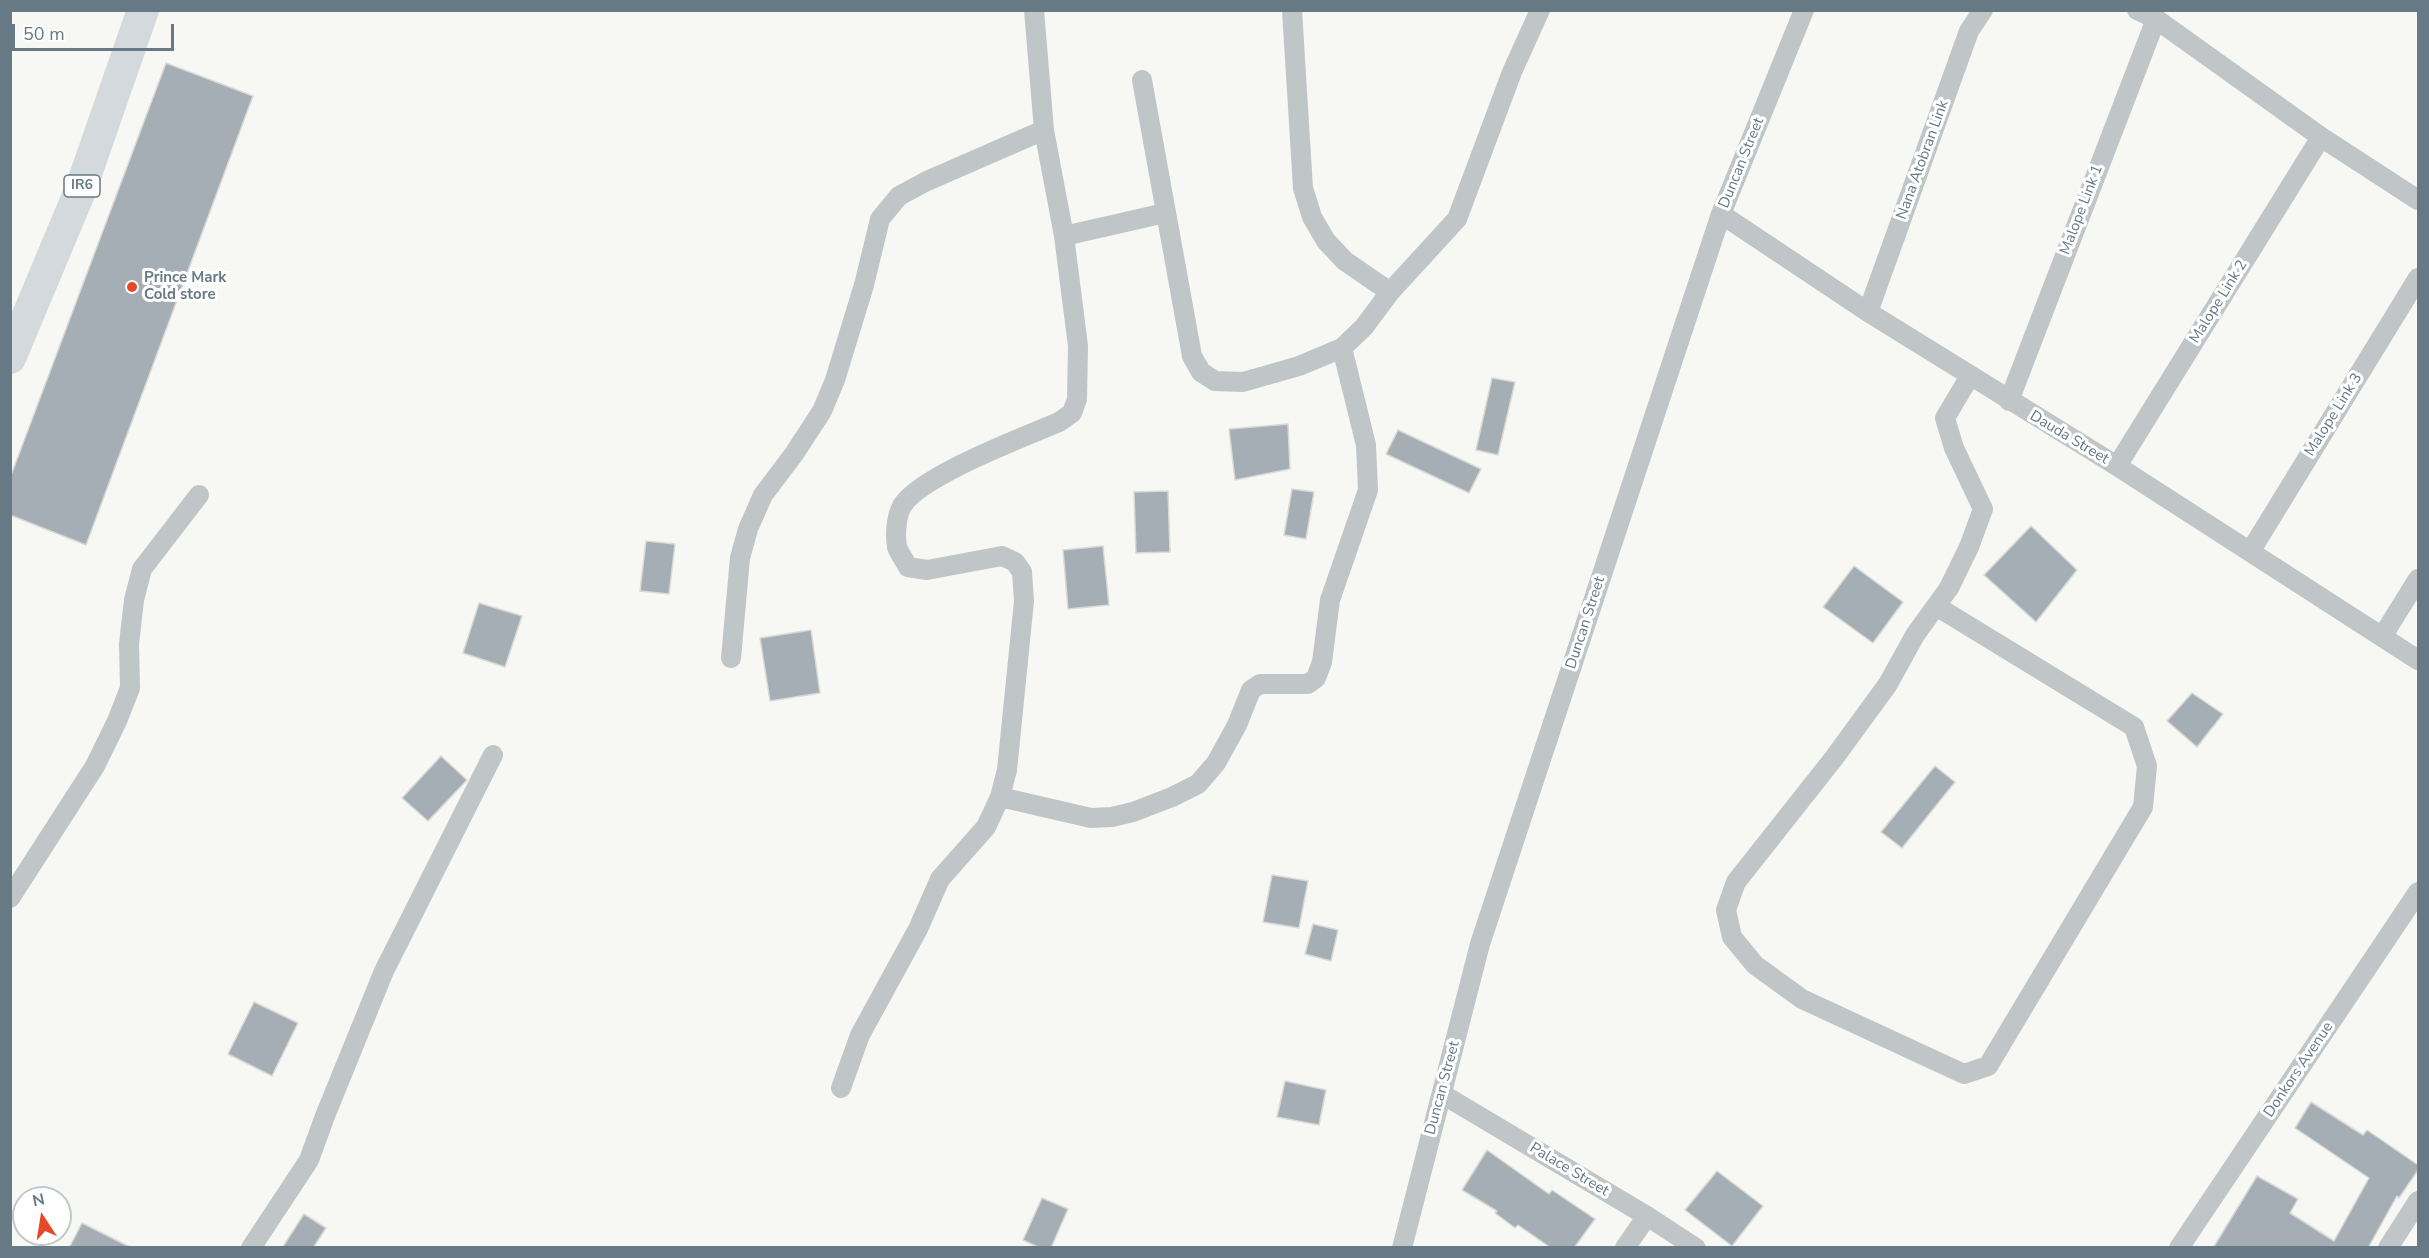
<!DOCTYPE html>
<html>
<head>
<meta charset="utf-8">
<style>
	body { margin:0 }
	#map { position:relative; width:2429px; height:1258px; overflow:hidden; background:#f7f7f4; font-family:"Nunito Sans",sans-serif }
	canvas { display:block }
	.frame { position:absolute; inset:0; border:12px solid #667985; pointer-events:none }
	.north { position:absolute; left:12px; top:1186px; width:60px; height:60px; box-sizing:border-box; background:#fff; border:2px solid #c2c9ce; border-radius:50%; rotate:348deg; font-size:16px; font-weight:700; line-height:24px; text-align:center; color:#667985 }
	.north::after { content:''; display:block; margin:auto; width:21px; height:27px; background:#e44928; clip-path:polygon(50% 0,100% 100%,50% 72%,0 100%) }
	.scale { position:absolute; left:12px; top:24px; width:162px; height:27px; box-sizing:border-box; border:3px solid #667985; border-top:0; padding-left:8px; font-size:18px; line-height:21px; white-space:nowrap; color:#667985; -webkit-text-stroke:4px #fff; paint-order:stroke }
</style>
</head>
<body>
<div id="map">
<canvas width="2429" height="1258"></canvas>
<div class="frame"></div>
<div class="north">N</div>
<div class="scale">50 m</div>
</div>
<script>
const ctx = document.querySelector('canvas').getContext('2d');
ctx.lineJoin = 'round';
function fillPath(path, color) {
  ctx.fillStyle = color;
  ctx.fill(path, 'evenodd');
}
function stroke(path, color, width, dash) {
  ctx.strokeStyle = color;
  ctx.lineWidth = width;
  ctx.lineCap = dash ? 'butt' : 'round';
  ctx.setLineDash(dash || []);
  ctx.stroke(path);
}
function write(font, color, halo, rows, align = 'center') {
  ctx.font = font + ' "Nunito Sans",sans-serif';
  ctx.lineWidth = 6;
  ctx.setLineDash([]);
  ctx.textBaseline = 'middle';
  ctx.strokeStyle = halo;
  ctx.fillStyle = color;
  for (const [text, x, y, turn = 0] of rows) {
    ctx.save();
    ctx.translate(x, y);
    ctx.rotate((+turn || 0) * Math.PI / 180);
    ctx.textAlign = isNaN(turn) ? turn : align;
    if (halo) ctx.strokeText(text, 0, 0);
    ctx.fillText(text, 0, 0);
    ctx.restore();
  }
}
const building = new Path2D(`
	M166,63L253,96L86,545L10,515V478Z
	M1492,378L1515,382L1498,455L1476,450Z
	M1288,424L1290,469L1235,480L1229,429Z
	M1398,430L1481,469L1469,493L1386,454Z
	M1292,489L1314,492L1306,539L1284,535Z
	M1168,491L1170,552L1136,553L1134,492Z
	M2031,526L2077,570L2036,622L1984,575Z
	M646,541L675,544L669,594L640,591Z
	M1103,546L1109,605L1068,609L1063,550Z
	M1854,566L1903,602L1873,643L1823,607Z
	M479,603L522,616L505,667L463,653Z
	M811,630L820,693L770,701L760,638Z
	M2192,693L2223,714L2197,747L2167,721Z
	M441,756L467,780L428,821L402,798Z
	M1935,766L1955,782L1902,848L1881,832Z
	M1272,875L1308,881L1299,928L1263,922Z
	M1313,924L1338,930L1331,961L1305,954Z
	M254,1002L298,1023L272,1076L228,1054Z
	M1285,1081L1326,1090L1319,1125L1277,1117Z
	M2311,1102L2363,1135L2367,1130L2418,1165V1170L2399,1198L2397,1196L2368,1248H2213L2257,1176L2298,1199L2290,1213L2334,1241L2369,1178L2295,1128Z
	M1487,1150L1549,1194L1552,1190L1595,1219L1574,1248H1551L1518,1225L1515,1228L1495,1213L1497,1211L1462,1190Z
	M1717,1171L1763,1206L1732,1246L1685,1210Z
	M1042,1198L1068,1209L1051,1248H1040L1023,1240Z
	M304,1214L326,1228L313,1248H282Z
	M82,1223L132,1248H69Z`);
fillPath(building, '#a5aeb4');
stroke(building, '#d9d9d7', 1.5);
stroke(new Path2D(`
	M1292,10L1303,188L1312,217L1326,241L1345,261L1390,292
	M2137,10L2156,19L2321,137L2418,200
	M1142,80L1192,356L1201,372L1215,381L1243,382L1299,366L1342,348L1364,327L1390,292L1457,219L1512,72L1540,10
	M1721,214L1868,312L2117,466L2418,660
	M1064,236L1165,213
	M1868,312L1969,31L1983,10
	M2009,401L2156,19
	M2117,466L2321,137
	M2250,552L2418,278
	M1936,606L2134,727L2147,766L2143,807L1988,1066L1964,1074L1802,999L1755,965L1732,937L1726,910L1736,882L1834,758L1888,684L1915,635L1949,588L1969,547L1983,509L1954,448L1945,418L1970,376
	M2382,637L2418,579
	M731,658L740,558L748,529L763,495L794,454L822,411L835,380L864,285L880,219L899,196L927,181L1044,130
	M1000,797L1091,818L1112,817L1133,812L1172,797L1198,784L1216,763L1237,725L1251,690L1260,684H1308L1316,678L1322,662L1330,600L1368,490L1366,445L1342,348
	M10,898L95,766L117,721L130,688L129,644L134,600L142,569L199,495
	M841,1088L860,1035L918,929L940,879L986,827L1000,797L1007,770L1024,601L1022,572L1015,562L1002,556L927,570L908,567C905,561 899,553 897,547C895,535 896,517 902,506C920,476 1024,437 1059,422L1072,413L1077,399L1078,346L1064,236L1044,130L1034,10
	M1442,1094L1647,1216L1696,1248
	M251,1248L309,1160L325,1116L384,971L493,755
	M1402,1248L1480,944L1721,214L1804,10
	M1625,1248L1647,1216
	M2179,1248L2418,892
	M2388,1248L2418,1201`), '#c0c5c8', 20);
stroke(new Path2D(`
	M10,358L80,191L143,10`), '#d4d9dd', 32);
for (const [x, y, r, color] of [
	[132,287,6,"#e44928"]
]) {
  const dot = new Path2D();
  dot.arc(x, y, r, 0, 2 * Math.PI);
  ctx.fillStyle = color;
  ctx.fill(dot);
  stroke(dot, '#fff', 2);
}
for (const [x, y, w] of [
	[82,186,36]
]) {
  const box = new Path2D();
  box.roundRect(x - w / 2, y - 11, w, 22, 4.5);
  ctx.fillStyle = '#fff';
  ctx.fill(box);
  stroke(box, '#667985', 1.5);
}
write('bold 14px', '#667985', null, [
	["IR6",82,186]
]);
write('15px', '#667985', '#fff', [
	["Nana Atobran Link",1923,160,-70],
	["Duncan Street",1742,163,-68],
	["Malope Link 1",2082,210,-69],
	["Malope Link 2",2219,302,-58],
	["Malope Link 3",2334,415,-58],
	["Dauda Street",2069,438,31],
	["Duncan Street",1586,623,-72],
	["Donkors Avenue",2299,1070,-56],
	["Duncan Street",1443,1088,-75],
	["Palace Street",1569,1170,31]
]);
write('bold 15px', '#667985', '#fff', [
	["Prince Mark",144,278],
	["Cold store",144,295]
], 'left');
</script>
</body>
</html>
